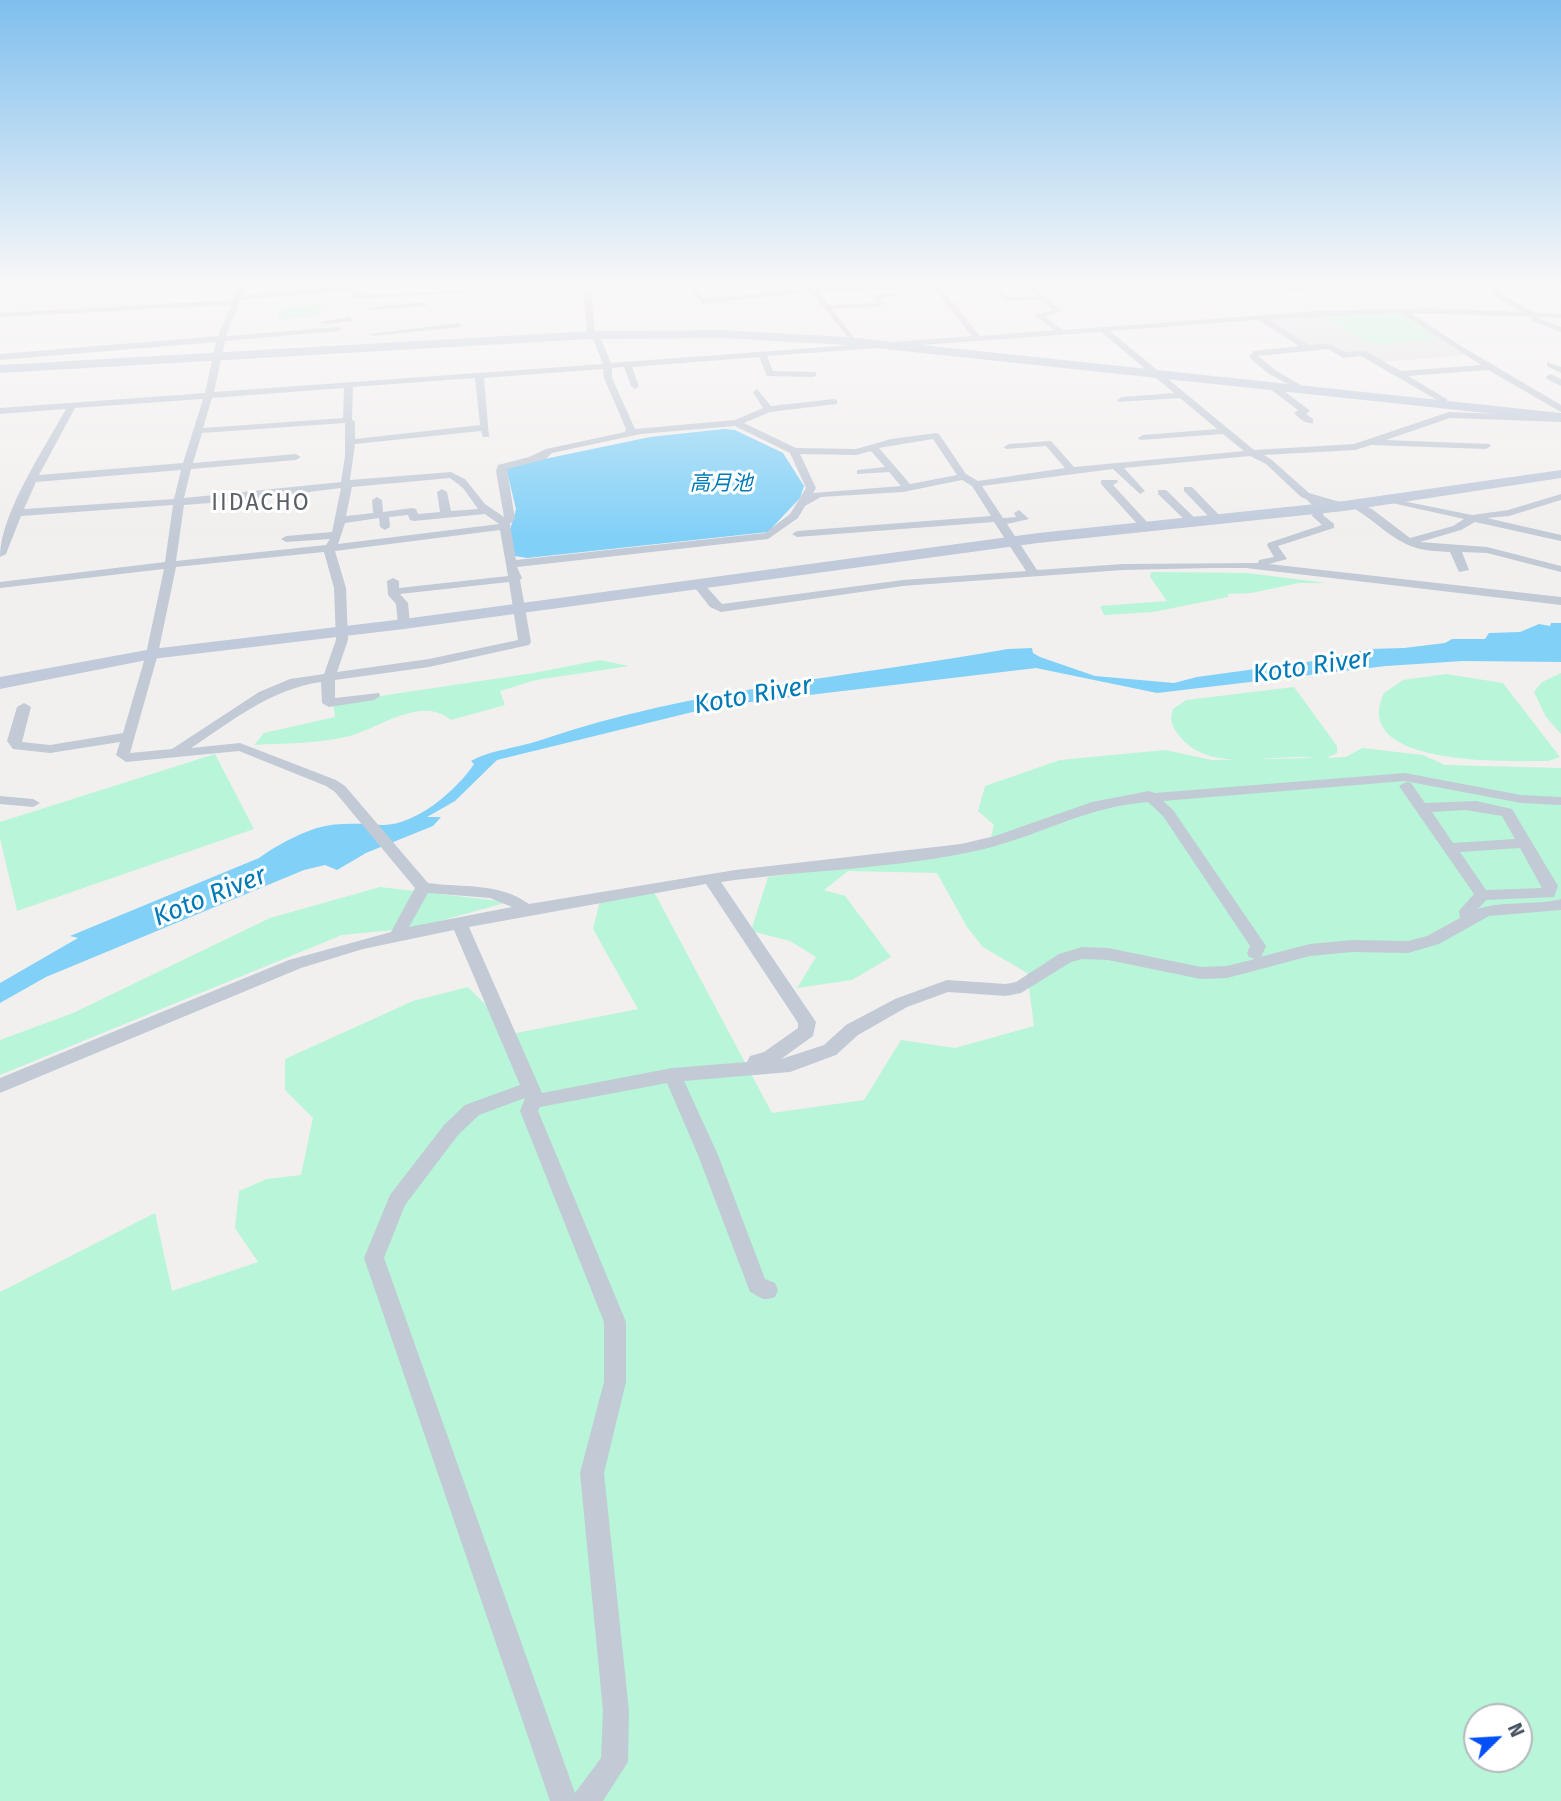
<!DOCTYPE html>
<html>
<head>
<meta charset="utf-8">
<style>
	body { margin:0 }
	#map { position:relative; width:1561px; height:1801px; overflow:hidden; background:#f2f0ef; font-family:"Fira Sans",sans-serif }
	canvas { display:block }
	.north { position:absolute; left:1463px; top:1703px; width:70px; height:70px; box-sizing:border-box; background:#fff; border:2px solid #b5b9bf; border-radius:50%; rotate:66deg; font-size:19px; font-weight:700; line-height:28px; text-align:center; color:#455060 }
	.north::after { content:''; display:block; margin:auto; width:24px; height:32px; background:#0350f9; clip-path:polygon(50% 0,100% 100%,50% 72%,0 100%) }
</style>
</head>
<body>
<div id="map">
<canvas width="1561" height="1801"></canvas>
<div class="north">N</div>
</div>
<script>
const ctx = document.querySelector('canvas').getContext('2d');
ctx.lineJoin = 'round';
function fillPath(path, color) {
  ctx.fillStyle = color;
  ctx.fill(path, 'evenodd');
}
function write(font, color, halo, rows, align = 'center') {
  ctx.font = font + ' "Fira Sans","Noto Sans JP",sans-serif';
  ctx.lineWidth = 6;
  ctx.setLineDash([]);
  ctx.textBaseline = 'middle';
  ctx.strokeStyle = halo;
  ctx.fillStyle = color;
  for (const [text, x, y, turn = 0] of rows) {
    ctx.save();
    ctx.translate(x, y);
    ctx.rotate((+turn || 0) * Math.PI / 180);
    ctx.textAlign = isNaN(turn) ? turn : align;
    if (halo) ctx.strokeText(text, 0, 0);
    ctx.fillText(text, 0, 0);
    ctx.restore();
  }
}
fillPath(new Path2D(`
	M1401,311L1467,355L1383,362L1365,352L1344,354L1330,345L1310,347L1266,318Z`), '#e4e1e1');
fillPath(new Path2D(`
	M321,303L320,316L277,320L281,307Z
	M1399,312L1437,340L1374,344L1357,338L1326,318Z
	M1151,572L1247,573L1327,583H1299L1251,593L1228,594V597L1153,612L1104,615L1100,606L1167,601L1150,577Z
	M600,660L629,666L536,680L500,691L505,705L451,720C420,694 378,730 345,737C316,744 283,743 254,745L264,733L335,717L333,703L534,673Z
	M1561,673V734L1546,717L1534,692L1542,682Z
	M1446,674L1503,683L1560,757L1548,761C1512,761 1348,768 1384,693L1403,680Z
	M1294,687L1337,746V753L1326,758L1346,757L1362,748L1423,755L1445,765L1561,768V1801H0V1292L155,1213L172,1291L258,1262L235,1228L239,1191L267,1179L301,1175L313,1118L285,1090V1059L413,1001L468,987L495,1014L506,1035L638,1009L593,929L600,901L654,892L772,1113L864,1100L901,1040L955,1048L1034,1026L1027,973L983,947L967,927L937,873L848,871L824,890L845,896L891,957L852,980L797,988L816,957L790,941L751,931L768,877L962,851L989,845L994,825L978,811L985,786L1060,760L1165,750L1212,760L1314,758C1271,752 1208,776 1178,734C1172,726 1169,719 1173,709L1186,700ZM1477,1717H1519V1759H1477Z
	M215,754L254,829L17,911L0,838V822Z
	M380,887L508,902L415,928L342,935L0,1075V1040L73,1013L270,918Z`), '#b9f5d8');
fillPath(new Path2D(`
	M724,429L735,430L783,453L804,486L800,498L768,532L527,558L515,556L510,530L516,509L506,467L650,437Z
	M1551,623H1561V662L1463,661L1386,666L1157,693L1036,668L717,706L497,760L455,801L427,817H441L433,826L366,853L337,870L325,865L304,870L46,977L0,1003V983L78,938L70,936L259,858C277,845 296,835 317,828C337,822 362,824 382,825C415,826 457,790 474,764L471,761C487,751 521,747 541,740C693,688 853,677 1008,649L1032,648L1033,653L1040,657L1095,676L1174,683L1197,677L1321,660L1369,649L1404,648L1445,643L1452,639H1485L1489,633L1520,632L1539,624L1550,626Z`), '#81d0f7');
fillPath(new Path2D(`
	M2,285H9L0,296Z
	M239,285H246L242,295L353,285H359L360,295L586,285L591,291L595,332L599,334L611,363L972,336L933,288L819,292L828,305L877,303L873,294L894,293L898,295L881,298L885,303L879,307L832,309L854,338L850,340L811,292L702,304L686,285H693L704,299L813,288L956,285L941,288L980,336L1054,330L1034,315L1052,310L1042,300L1007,301L995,293L1002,291L1009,297L1037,296L1031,290L1035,288L1062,311L1045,316L1063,330L1318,311L1430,308L1522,312L1496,298L1492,288L1496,286L1502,295L1533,312L1561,314V318L1536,317L1561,327V332L1531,321L1532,317L1411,313L1461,346L1561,405V412L1488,370L1408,376L1447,399V403L1444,404L1361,356L1343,358L1328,349L1258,356L1275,370L1301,385L1294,387L1269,374L1249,357L1254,351L1299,346L1258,320L1110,331L1254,450L1354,444L1449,412L1561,416V422L1450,418L1386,440L1489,444L1491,446L1486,449L1371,445L1355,450L1264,455L1272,460L1309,493L1347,504L1356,502L1372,509L1410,538L1453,526L1464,519L1383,501V497L1472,515L1508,510L1561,494V500L1509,516L1487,518L1561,535V541L1475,522L1461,530L1420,542L1487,547L1561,566V572L1487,553L1462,552L1469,570L1459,572L1450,552C1435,551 1419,551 1406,544C1385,534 1370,516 1349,506L1344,509L1321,503L1325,508L1323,515L1334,524V528L1278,546L1287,559L1269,564L1561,597V605L1246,568H1211L1123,570L903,586L721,612L710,607L692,584L702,582L722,604L903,580L1026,571L994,522L797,537L792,534L797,531L991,516L972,486L962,480L903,492L821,497L805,506L798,518L768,539L517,567L522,578L520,580L531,642L529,645L429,667L335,680V698L379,693L380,696L374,700L329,707L322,703L321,682C271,689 232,721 191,748L240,743L336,780L345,786L428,883C463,888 499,882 529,904L735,870L961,844L995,836L1092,802L1149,791L1155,793L1405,773L1521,795L1561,797V805L1521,803L1405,781L1163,801L1173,810L1266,946L1261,957L1256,958L1310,944L1352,940L1408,941L1427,936L1460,918L1459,911L1474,894L1399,786L1406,782L1411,783L1425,803L1476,801L1512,809L1558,886L1554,897L1486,900L1478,909C1505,900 1534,906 1561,899V910L1489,916L1439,944L1408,953L1352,952L1310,956L1227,978L1201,979L1108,960L1082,959L1071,962L1021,993L1006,996L948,992L907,1007L858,1035L836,1055L790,1072L684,1081L718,1155L765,1279L775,1283L778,1290L775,1297C762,1302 761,1297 750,1292L698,1155L667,1083L540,1107L538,1111L626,1322V1382L604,1473L629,1711L628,1762L603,1801H550L364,1258L390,1195L444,1125L465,1105L520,1085L454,930L363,949L301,968L0,1093V1078L289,960L391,932L415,888L335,792L326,786L239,751L126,762L116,755L120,742L50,753L13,749L7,741L17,707L24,703L31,707L22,742L50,745L123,733L146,654L164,569L0,588V582L165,562L173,505L21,516L6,554L0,557C0,514 44,449 66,409L0,414V408L205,393L216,342L0,360V354L218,336L231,305L0,317V313L232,300ZM579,286L583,291L587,332L591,334L603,364L214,392L225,341L338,331L342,329L338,327L226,336L240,300L352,291V297L356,299ZM1401,313L1481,365L1401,371L1365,351L1345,352L1330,344L1309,345L1268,319ZM1101,332L1174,393L1122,397L1117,400L1119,402L1180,398L1217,429L1143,435L1138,438L1140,440L1223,434L1244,451L1074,467L1051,441L1009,444L1004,447L1006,449L1046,446L1065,468L978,481L966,474L939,434L936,433L891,439L856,449L796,448L744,423L770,412L837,404V400L834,399L771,406L757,389L753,392L763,408L735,420L635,429L612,378V368L624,367L631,386L635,389L639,386L632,367L759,357L767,376L813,377L816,376V372L773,371L767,356ZM603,369L604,378L626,429L625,432L546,449L529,457L498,465L496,471L504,517L485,504L465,479L451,472L350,480L355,444L481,431L483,437H489L484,378ZM475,378L480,425L355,439V422L352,419L353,387ZM344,388L343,418L203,428L212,398ZM203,399L183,463L39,475L75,408ZM345,423V456L341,482L184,498L191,469L296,460L301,457L296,454L193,463L202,433ZM735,426L790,453L806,488L790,514L765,533L516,560L510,524L515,519L507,469L546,459L552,453L641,434ZM933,439L957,475L910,484L879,448ZM871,451L885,467L857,470V474L889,472L901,486L813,493L816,488L800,454L856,455ZM1250,456L1266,464L1301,497L1306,499L1315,508L1312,516L1322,525L1268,543L1267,545L1274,557L1259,560L1258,563L1123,564L1037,570L1007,524L1029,519L1019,510L1014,513L1016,517L1003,518L982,486L1113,469L1140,494L1145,491L1124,468ZM181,470L174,499L24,509L36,482ZM450,478L463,488L478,509L451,511L447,492L442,489L437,492L440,512L418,514L416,509L412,508L383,512L382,500L377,497L372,500L373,513L346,516L352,487ZM341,488L332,532L286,536L281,539L286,542L330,539L326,545L176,561L184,505L237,501ZM485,514L499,524L338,544L345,523L379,518L380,527L385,530L390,527L389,517L408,515L410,520L414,521ZM500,530L508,576L399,588V581L393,578L387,581L388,595L396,604L398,624L404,628L410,624L408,603L400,594L509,582L518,640L429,659L337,672L348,640L346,588L335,551ZM324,552L334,588L336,640L324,674L290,679L259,692L172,749L130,753L158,654L176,567ZM1148,802L1163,816L1250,946L1247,953L1249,957L1255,959L1227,966L1201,967L1108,948L1082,947L1059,954L1016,982L1006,984L947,980L895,999L846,1025L824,1045L781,1059L813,1036L816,1022L721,882C806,870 896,869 980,850C1040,836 1084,807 1148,802ZM1465,810L1502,816L1515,839L1453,843L1432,812ZM1520,848L1542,888L1486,890L1460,852ZM706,884L798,1023V1028L764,1052L750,1056L747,1062L672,1068L542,1093L469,927ZM428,893L490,898L512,907L409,927ZM525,1098L520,1111L604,1322V1382L580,1473L603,1711L601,1758L575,1793L384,1258L405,1205L458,1135L479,1115Z
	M1067,285H1107L1103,287H1071Z
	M1362,285H1430L1416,290L1390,288L1285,291L1281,289L1285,287Z
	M424,302L427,306L371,310L367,308Z
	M350,317L353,321L324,324L320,322Z
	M459,323L462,327L373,336L369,334Z
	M1547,362L1561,367V373L1547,366Z
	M1550,374L1561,379V386L1547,379L1546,377Z
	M1270,385H1276L1308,409L1310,411L1306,414L1313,419V423C1306,425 1299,418 1294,413L1298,410L1270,389Z
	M1101,480H1117L1118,482L1113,485L1149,524V528H1141L1101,484Z
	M1184,487H1192L1221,517V521H1213L1184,491Z
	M1158,490H1166L1196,519V523H1188L1158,494Z
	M0,796L33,799L40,803L33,807L0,804Z`), '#c2cad6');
fillPath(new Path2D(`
	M722,330L847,337L1561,413V421L847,345L722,338L591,339L0,373V365L591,331Z
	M1561,470V478L1344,511L1038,543L404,629L152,659L0,689V677L152,649L404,619L1038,533L1344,501Z`), '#c0cadb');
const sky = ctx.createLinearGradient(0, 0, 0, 537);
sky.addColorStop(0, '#7fbfee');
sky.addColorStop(0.53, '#f9f8f8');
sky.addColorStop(1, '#f9f8f800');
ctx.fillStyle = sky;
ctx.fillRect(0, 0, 1561, 537);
write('italic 21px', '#007bb8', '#fff', [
	["高月池",721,484]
]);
ctx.letterSpacing = '2px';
write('23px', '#5b5f66', '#fff', [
	["IIDACHO",261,504]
]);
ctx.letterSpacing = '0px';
write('italic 26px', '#007bb8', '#fff', [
	["Koto River",1312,667,-8],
	["Koto River",753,696,-10],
	["Koto River",210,897,-22]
]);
</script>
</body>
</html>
